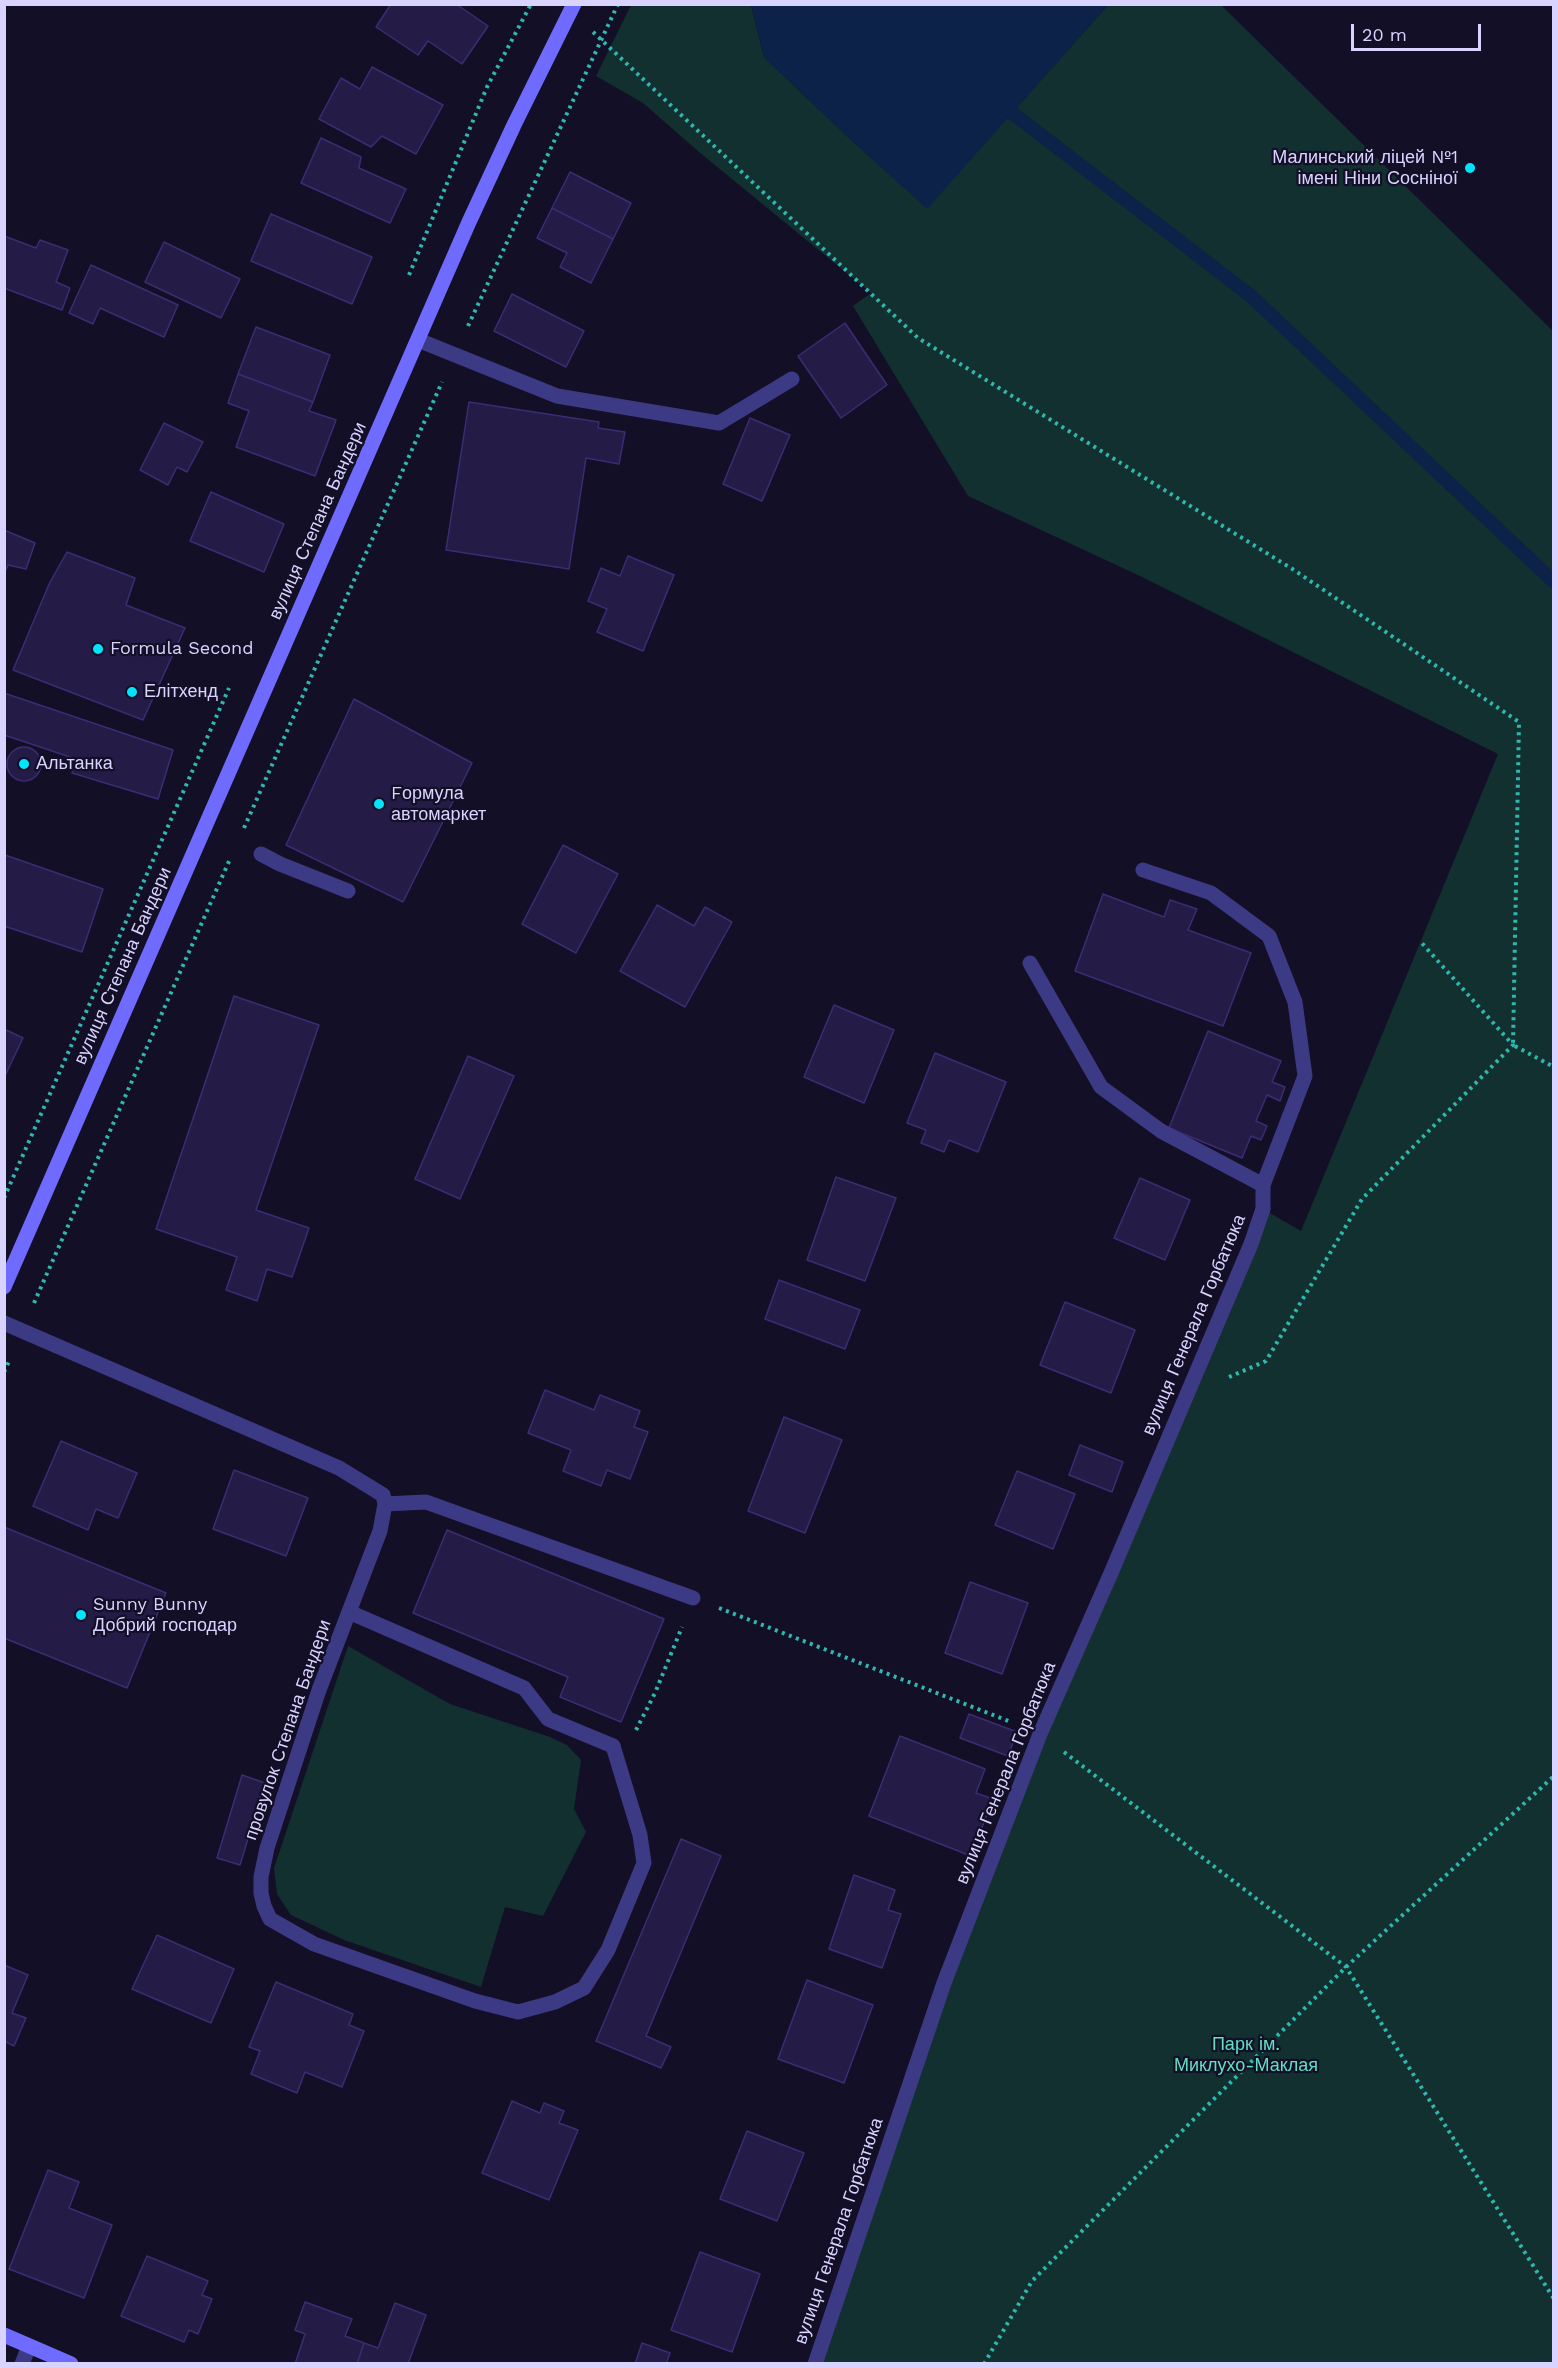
<!DOCTYPE html>
<html>
<head>
<meta charset="utf-8">
<style>
	body { margin:0 }
	#map { position:relative; width:1558px; height:2368px; overflow:hidden; background:#130f26; font-family:"Work Sans",sans-serif }
	canvas { display:block }
	.frame { position:absolute; inset:0; border:6px solid #d9d4ff; pointer-events:none }
	.scale { position:absolute; left:1351px; top:24px; width:130px; height:27px; box-sizing:border-box; border:3px solid #d9d4ff; border-top:0; padding-left:8px; font-size:18px; line-height:21px; white-space:nowrap; color:#d9d4ff; -webkit-text-stroke:4px #130f26; paint-order:stroke }
</style>
</head>
<body>
<div id="map">
<canvas width="1558" height="2368"></canvas>
<div class="frame"></div>
<div class="scale">20 m</div>
</div>
<script>
const ctx = document.querySelector('canvas').getContext('2d');
ctx.lineJoin = 'round';
function fillPath(path, color) {
  ctx.fillStyle = color;
  ctx.fill(path, 'evenodd');
}
function stroke(path, color, width, dash) {
  ctx.strokeStyle = color;
  ctx.lineWidth = width;
  ctx.lineCap = dash ? 'butt' : 'round';
  ctx.setLineDash(dash || []);
  ctx.stroke(path);
}
function write(font, color, halo, rows, align = 'center') {
  ctx.font = font + ' "Work Sans",sans-serif';
  ctx.lineWidth = 4.5;
  ctx.setLineDash([]);
  ctx.textBaseline = 'middle';
  ctx.strokeStyle = halo;
  ctx.fillStyle = color;
  for (const [text, x, y, turn = 0] of rows) {
    ctx.save();
    ctx.translate(x, y);
    ctx.rotate((+turn || 0) * Math.PI / 180);
    ctx.textAlign = isNaN(turn) ? turn : align;
    if (halo) ctx.strokeText(text, 0, 0);
    ctx.fillText(text, 0, 0);
    ctx.restore();
  }
}
fillPath(new Path2D(`
	M631,5H751L764,57L849,138L927,208L1108,5H1221L1553,331V2363H815L944,1983L1263,1209L1301,1231L1498,754L1140,576L968,496L853,306L871,293L699,152L643,103L596,76Z
	M348,1646L450,1704L550,1737L567,1745L581,1760L574,1809L586,1832L543,1916L505,1907L481,1987L344,1940L291,1915L277,1894L274,1868Z`), '#12302f');
fillPath(new Path2D(`
	M751,5V4L1108,5L927,209L849,138L764,57Z`), '#0c2248');
stroke(new Path2D(`
	M998,102L1251,296L1554,582`), '#0c2248', 14);
const building = new Path2D(`
	M391,4H456L488,26L462,64L428,41L418,55L376,27Z
	M372,67L443,105L416,154L382,136L371,147L319,119L341,78L360,89Z
	M321,138L361,157L359,168L406,189L390,223L301,183Z
	M570,172L631,203L613,239L552,208Z
	M552,208L613,239L591,283L560,267L567,253L537,238Z
	M271,214L372,257L352,304L251,261Z
	M4,236L36,248L40,240L68,250L56,282L70,288L62,310L4,288Z
	M164,242L240,279L221,318L145,282Z
	M91,265L178,305L164,337L100,308L93,324L69,313Z
	M512,294L584,331L566,367L494,331Z
	M845,323L887,385L841,418L798,356Z
	M256,327L330,355L313,402L238,374Z
	M238,374L313,402L309,411L336,420L315,476L236,447L249,411L228,403Z
	M469,402L599,422L598,428L625,432L619,464L586,458L569,569L446,550Z
	M750,418L790,435L762,501L723,484Z
	M164,423L203,442L187,472L177,467L168,485L140,470Z
	M211,492L284,524L264,572L190,541Z
	M4,530L35,543L26,569L8,565L4,574Z
	M67,552L135,578L126,605L185,628L143,720L13,670L50,582Z
	M628,556L674,575L643,651L597,632L607,609L588,601L601,568L620,576Z
	M4,693L173,750L158,799L72,773L76,759L4,735Z
	M354,699L472,763L403,902L286,845Z
	M7 764a17 17 0 1 1 34 0a17 17 0 1 1-34 0Z
	M563,845L618,874L576,953L522,924Z
	M5,855L103,889L82,952L4,926Z
	M1103,894L1164,917L1170,900L1197,909L1188,930L1251,953L1223,1026L1075,971Z
	M657,905L694,926L705,907L732,922L685,1007L620,971Z
	M234,996L319,1025L256,1210L309,1228L292,1277L267,1269L257,1301L226,1290L237,1257L156,1229Z
	M834,1005L894,1030L864,1103L804,1077Z
	M4,1029L23,1038L4,1078Z
	M1208,1031L1281,1061L1272,1082L1285,1087L1280,1101L1267,1095L1256,1121L1267,1126L1261,1140L1251,1136L1242,1158L1169,1128Z
	M935,1053L1006,1082L978,1152L949,1140L944,1152L921,1143L926,1130L907,1123Z
	M468,1056L514,1076L460,1199L415,1179Z
	M836,1177L896,1198L865,1281L807,1260Z
	M1140,1178L1190,1200L1165,1260L1114,1238Z
	M779,1280L860,1310L845,1349L765,1319Z
	M1065,1302L1135,1330L1111,1393L1040,1365Z
	M545,1390L594,1410L600,1395L640,1411L634,1427L648,1432L630,1479L607,1470L601,1486L563,1471L571,1450L528,1433Z
	M784,1417L842,1440L805,1533L748,1511Z
	M61,1441L137,1473L118,1518L96,1509L88,1530L33,1506Z
	M1080,1445L1123,1462L1112,1492L1069,1475Z
	M234,1470L308,1498L286,1556L213,1529Z
	M1017,1471L1075,1494L1053,1549L995,1525Z
	M4,1527L166,1593L127,1688L4,1638Z
	M447,1530L664,1619L621,1722L560,1697L568,1677L413,1613Z
	M970,1582L1028,1603L1002,1674L945,1653Z
	M969,1714L1017,1732L1008,1756L960,1738Z
	M900,1736L985,1769L976,1793L993,1799L971,1856L869,1816Z
	M242,1775L265,1783L240,1865L217,1858Z
	M681,1839L721,1856L646,2036L671,2047L661,2068L596,2041Z
	M854,1875L895,1890L888,1910L901,1914L882,1968L829,1949Z
	M157,1935L234,1969L211,2023L132,1989Z
	M4,1965L28,1975L12,2013L26,2018L14,2046L4,2041Z
	M807,1980L873,2005L844,2083L778,2059Z
	M276,1982L353,2014L349,2025L364,2031L342,2087L305,2072L297,2093L251,2074L260,2051L249,2047Z
	M512,2101L540,2113L544,2103L564,2111L559,2123L578,2130L549,2200L482,2173Z
	M747,2131L804,2153L777,2221L720,2199Z
	M48,2170L79,2182L69,2208L112,2225L84,2298L9,2269Z
	M700,2252L760,2274L732,2352L671,2330Z
	M147,2256L208,2281L202,2295L212,2299L198,2334L189,2330L184,2342L121,2316Z
	M305,2302L352,2319L345,2336L364,2343L357,2364H295L305,2334L295,2330Z
	M395,2303L426,2315L408,2364H357L364,2343L378,2348Z
	M642,2343L670,2353L666,2364H635Z`);
fillPath(building, '#241b47');
stroke(building, '#3b2d73', 1.5);
stroke(new Path2D(`
	M593,32L918,338L1294,570L1519,722L1513,1045L1554,1067
	M409,275L487,87L531,4
	M468,326L618,4
	M244,828L442,382
	M4,1198L229,688
	M34,1303L230,859
	M4,1372L10,1359
	M1229,1377L1266,1361L1362,1199L1513,1045L1420,941
	M719,1608L1011,1722
	M636,1730L655,1693L682,1627
	M1064,1752L1346,1967L1554,2299
	M984,2364L1032,2281L1346,1967L1554,1776`), '#2fb8b0', 4, [3, 4.5]);
stroke(new Path2D(`
	M418,340L557,396L719,423L792,379
	M261,854L280,864L348,891
	M1143,870L1211,893L1269,936L1295,1002L1305,1076L1263,1185
	M1030,963L1101,1087L1161,1131L1263,1185V1209
	M349,1612L524,1688L548,1719L613,1746
	M22,2364L29,2346`), '#3d3a85', 15);
stroke(new Path2D(`
	M4,1323L339,1468L383,1495L385,1504
	M613,1746L640,1835L644,1863L608,1950L584,1988L555,2002L518,2012L475,2001L314,1944L270,1919L264,1906L261,1893V1877L267,1848L319,1690L380,1531L385,1504L426,1502L693,1598
	M815,2364L944,1983L1040,1734L1111,1573L1251,1244L1263,1209`), '#3d3a85', 15);
stroke(new Path2D(`
	M4,1287L469,222L514,125L574,4
	M4,2335L71,2364`), '#6f6bff', 15);
for (const [x, y, r, color] of [
	[1470,168,6,"#00e5ff"],
	[98,649,6,"#00e5ff"],
	[132,692,6,"#00e5ff"],
	[24,764,6,"#00e5ff"],
	[379,804,6,"#00e5ff"],
	[81,1615,6,"#00e5ff"]
]) {
  const dot = new Path2D();
  dot.arc(x, y, r, 0, 2 * Math.PI);
  ctx.fillStyle = color;
  ctx.fill(dot);
  stroke(dot, '#130f26', 2);
}
write('18px', '#d9d4ff', '#130f26', [
	["Малинський ліцей №1",1458,158,"right"],
	["імені Ніни Сосніної",1458,179,"right"],
	["Formula Second",110,649],
	["Елітхенд",144,692],
	["Альтанка",36,764],
	["Fормула",391,794],
	["автомаркет",391,815],
	["Sunny Bunny",93,1605],
	["Добрий господар",93,1626]
], 'left');
write('18px', '#d9d4ff', '#130f26', [
	["вулиця Степана Бандери",318,521,-66],
	["вулиця Степана Бандери",123,966,-66],
	["вулиця Генерала Горбатюка",1194,1325,-67],
	["провулок Степана Бандери",288,1730,-71],
	["вулиця Генерала Горбатюка",1006,1773,-68],
	["вулиця Генерала Горбатюка",839,2231,-71]
]);
write('18px', '#5fe0c0', '#130f26', [
	["Парк ім.",1246,2045],
	["Миклухо-Маклая",1246,2066]
]);
</script>
</body>
</html>
